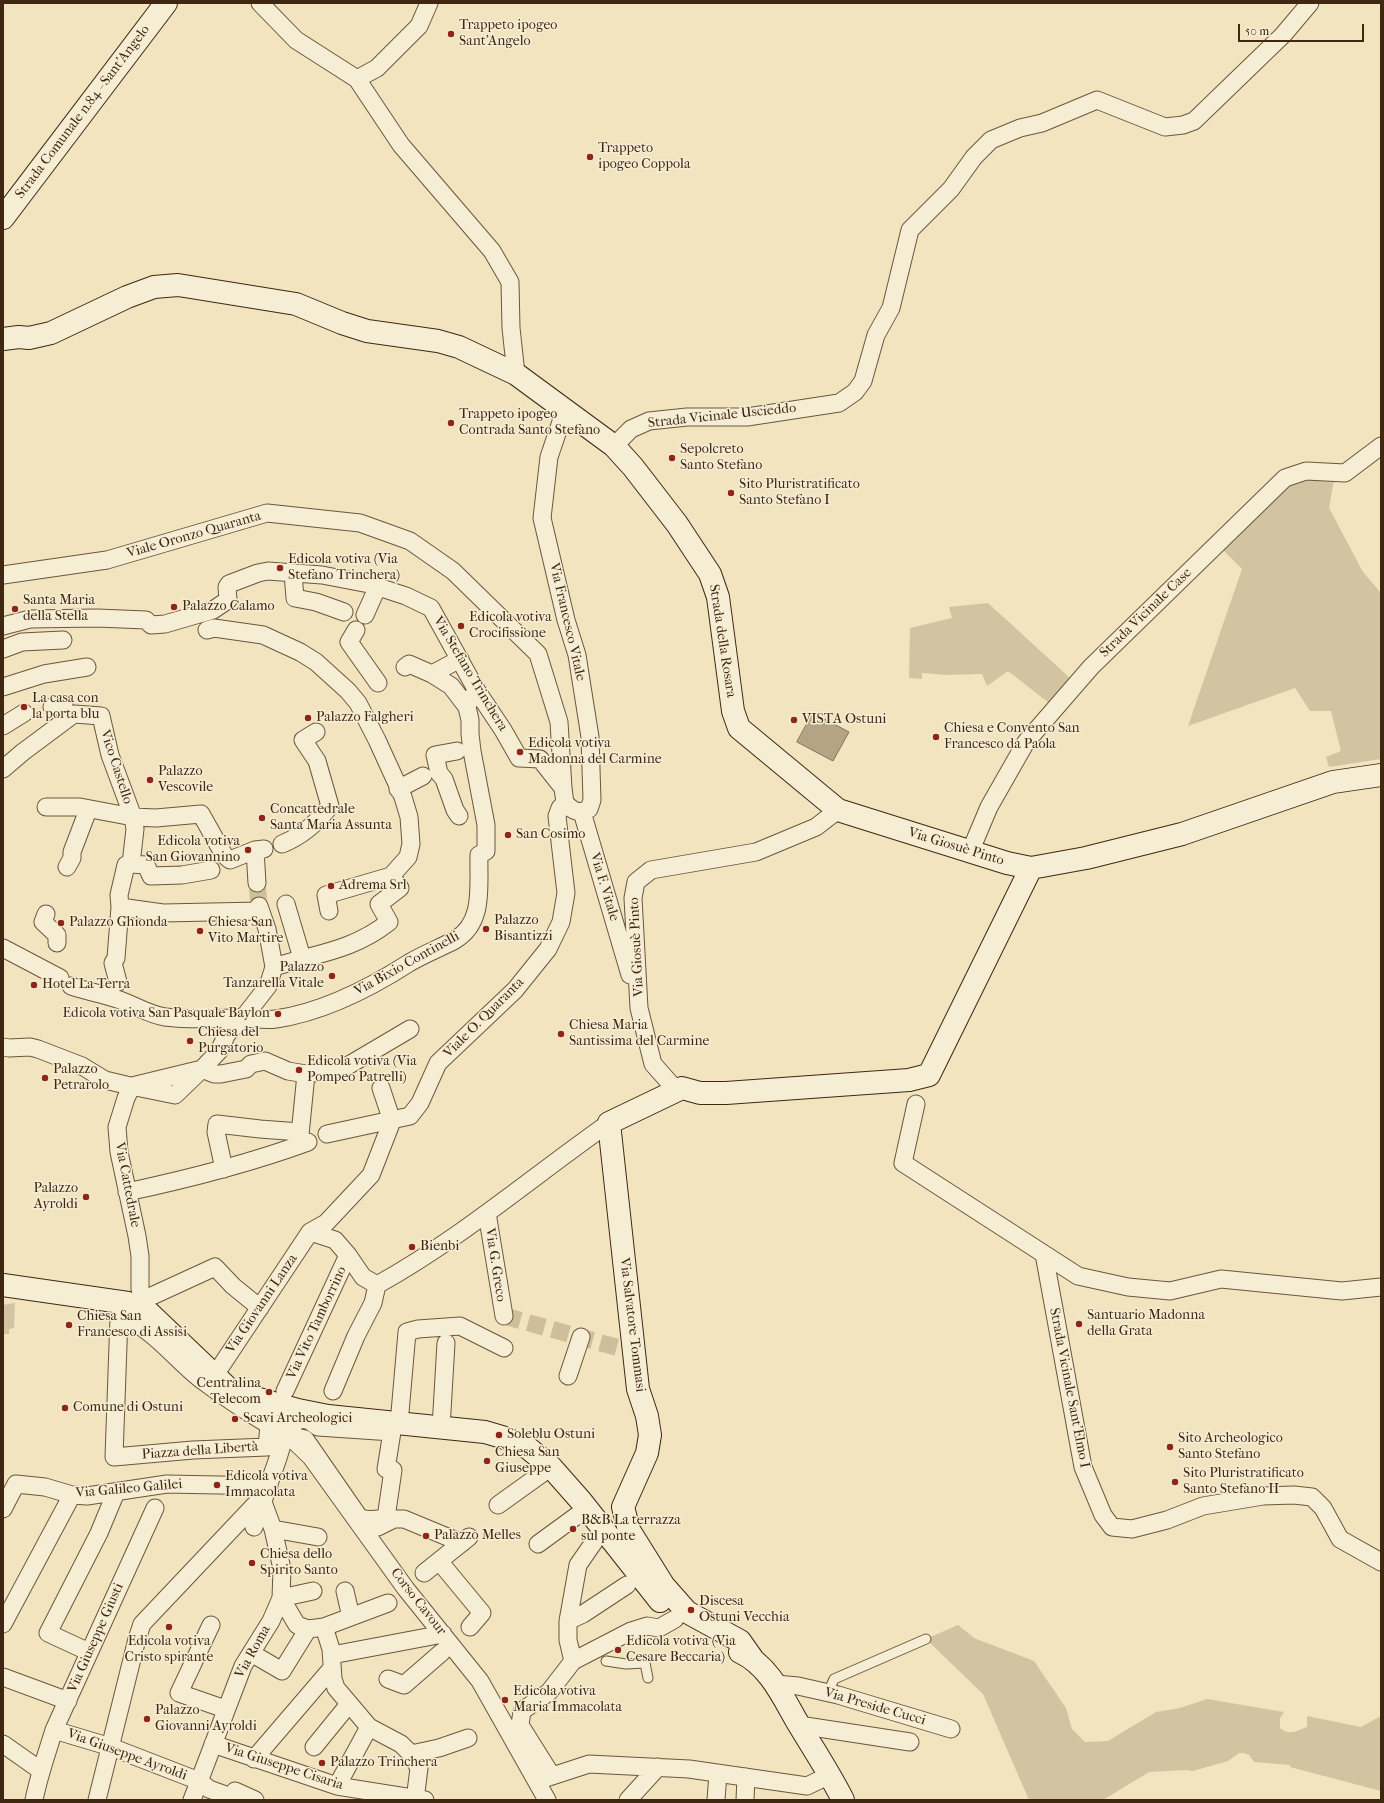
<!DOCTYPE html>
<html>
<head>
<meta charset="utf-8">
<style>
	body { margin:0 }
	#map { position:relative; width:1384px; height:1803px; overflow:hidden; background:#f1e4be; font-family:"IM FELL French Canon",serif }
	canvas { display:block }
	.frame { position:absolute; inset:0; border:4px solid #402711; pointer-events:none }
	.scale { position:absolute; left:1238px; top:24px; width:126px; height:18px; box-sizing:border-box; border:2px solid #402711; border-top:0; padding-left:5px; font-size:12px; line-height:14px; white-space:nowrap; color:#402711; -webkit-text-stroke:3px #f6edd5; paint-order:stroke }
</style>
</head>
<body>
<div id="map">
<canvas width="1384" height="1803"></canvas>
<div class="frame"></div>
<div class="scale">50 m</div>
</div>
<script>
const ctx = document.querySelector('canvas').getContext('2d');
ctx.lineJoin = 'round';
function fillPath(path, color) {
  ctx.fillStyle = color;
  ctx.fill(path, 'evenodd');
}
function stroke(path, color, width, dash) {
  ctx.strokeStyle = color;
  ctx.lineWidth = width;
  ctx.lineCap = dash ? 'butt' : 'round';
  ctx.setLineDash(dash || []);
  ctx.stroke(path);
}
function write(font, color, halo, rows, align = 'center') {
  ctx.font = font + ' "IM FELL French Canon",serif';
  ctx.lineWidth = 3;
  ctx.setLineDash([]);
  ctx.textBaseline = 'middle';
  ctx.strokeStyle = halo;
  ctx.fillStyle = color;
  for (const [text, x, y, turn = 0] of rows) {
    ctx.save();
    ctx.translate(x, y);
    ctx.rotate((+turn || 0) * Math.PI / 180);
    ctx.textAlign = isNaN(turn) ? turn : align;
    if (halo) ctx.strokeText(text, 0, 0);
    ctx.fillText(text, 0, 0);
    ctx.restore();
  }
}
fillPath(new Path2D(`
	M1337,476L1333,485L1329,508L1363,572L1381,593V759L1329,767L1326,757L1341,751L1331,711H1310L1295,688L1188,726L1242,569L1221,548L1259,504L1296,480Z
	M988,603L1070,678L1049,703L1008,671L987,686L982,674L946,675L922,673V679L909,678L910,628L952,618L949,607Z
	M15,1303L14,1328L9,1329V1334H3V1305Z
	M958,1625L974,1638L1034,1661L1066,1708L1072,1729L1085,1742L1108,1741L1156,1712L1180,1708L1207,1699L1284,1712L1280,1718V1728C1289,1736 1297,1731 1307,1727V1716L1361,1727L1381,1716V1791L1290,1767V1765L1254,1762L1249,1755L1244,1753H1239L1228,1761L1193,1771L1186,1770L1149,1772L1103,1800H1029L983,1694L926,1639Z`), '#d3c4a1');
const water = new Path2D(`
	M813,713L849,732L833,761L797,742Z`);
fillPath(water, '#b5a483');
stroke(water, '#867255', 1);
stroke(new Path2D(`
	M257,883L259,906
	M504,1316L634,1352`), '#cebe9b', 17, [17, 8]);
const lane = new Path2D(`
	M606,1661L626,1664L645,1663L648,1678
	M828,1693L834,1679L926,1639`);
const street = new Path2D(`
	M260,3L296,40L357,79L401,145L492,251L510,282L511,328L516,374
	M357,79L377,68L419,26L429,3
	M565,410L549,457L542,518L566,620L577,655L590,737L592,800L589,809C578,814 573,811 565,803
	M614,446L631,429L649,421L687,417H747L839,403L855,392L863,381L876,335L891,308L910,230L951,189L974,157L991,140L1020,128L1042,123L1097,100L1165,127L1183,125L1194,121L1283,35L1310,3
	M293,573L295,598L316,602L344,612
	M3,575L107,560L267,513L360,523L410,541L453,571L538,654L559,722L563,788L565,803
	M365,615L377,588
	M3,626L30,619L97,618L146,620L151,625L165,624L213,610L228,600L227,587L229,584L258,573L268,571L322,575L369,584L406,596L431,608L477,691L503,730L519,758L540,759L563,788
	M207,630L214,628L263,635L300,652L316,662L348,691L358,703L377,740L403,797L409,817L411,844L408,857L391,876L400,888L379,904L389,922C352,951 317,953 274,967
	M356,630L349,642L378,683
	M3,649L22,642L63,640
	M405,667L409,664L432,674L460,659
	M432,674L451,686L467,707
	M3,687L44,674L87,667
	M52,707L64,704
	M3,726L24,713
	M457,751L435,755L439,773L444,779L455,810L459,816
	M3,769L23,752L74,714L101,716L110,755L133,817L135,829L131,864L126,865L119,895L120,907L116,958L113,963L118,982
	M398,789L423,776
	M46,807H80L133,817L156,818L201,814L224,855L230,860L255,850L264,849
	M582,812L630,975
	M282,844C302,836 317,823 330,806L317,761L303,740L316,732
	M255,850L257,883
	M970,852L989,807L1026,742L1091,667L1285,478L1306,471L1345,473L1381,446
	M131,864L146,865L151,876L182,875L211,870
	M67,867L72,858V852L88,810
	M286,904L302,958
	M120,907L163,913L260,911
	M329,911L326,895L391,876
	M46,914L43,922L57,935V943
	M3,948L60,978
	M71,986C86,991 102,994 117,999C132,1004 150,1015 165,1017C188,1020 212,1019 234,1018C249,1017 262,1021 276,1019C323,1012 370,988 409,963C424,954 440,948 455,940C485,922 478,886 479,855L486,851V825L472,751L470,734V720L467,707L470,699L477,691
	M3,1047L9,1048L30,1047L38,1049L82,1066L105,1080L126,1085L175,1095L200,1071
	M202,1069L214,1074H221L246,1069L251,1064L265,1061L288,1071L306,1074L299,1145
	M306,1074L333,1070L349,1065L410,1029
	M381,1088L392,1121
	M677,1091L653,1064L639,1008L633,898L636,882L651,870L756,852L816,827L838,810
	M916,1104L903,1163L1078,1276L1128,1287L1170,1291L1221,1279L1342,1291L1381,1287
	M327,1134L410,1116L420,1103L438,1063L515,990L548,949L561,922L566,893L557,816L560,808L565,803
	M224,1169L216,1132L217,1124L260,1129L300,1132
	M127,1192C188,1179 248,1164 308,1142
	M487,1213L504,1316
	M310,1232L335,1240L348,1255L363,1277L377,1285C460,1239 532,1177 609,1123
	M1044,1254L1083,1467L1103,1515L1112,1527L1132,1529L1167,1520L1203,1506L1263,1496L1294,1495L1312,1497L1323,1508L1340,1539L1381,1562
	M143,1300L215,1267L233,1286L260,1308
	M145,1309L140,1289V1256L137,1236L119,1152L117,1127L126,1098L132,1086L202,1069L219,1051L227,1034L243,1018L268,986L274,967L267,929L259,906
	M119,1317C149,1323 178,1363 203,1381C224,1397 247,1412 269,1425L267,1447L193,1450L114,1457Z
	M215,1375L310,1232L326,1223L371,1175L392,1121
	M568,1376L581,1337
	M285,1391L348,1255
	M333,1391L356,1336L373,1303L377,1285
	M235,1393L286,1433L311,1457L406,1589L480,1681L547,1800
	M302,1419L308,1420L318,1427L392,1432L386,1469L393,1470L386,1518C377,1519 368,1522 359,1517L305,1439L296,1437C290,1429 292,1422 302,1419Z
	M399,1424L407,1332L418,1329L460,1326L504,1348
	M441,1428L446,1343
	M498,1505L551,1467
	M3,1509L16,1484L45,1487L72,1495L87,1496L167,1484L269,1486
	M254,1527L278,1458L288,1425
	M378,1527L394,1519H404L462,1543
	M273,1529L318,1537
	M538,1544L586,1509
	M439,1561L482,1613L470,1627
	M424,1573L469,1537
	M313,1591L281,1598L297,1625L308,1629L324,1627L331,1649L333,1679L336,1688L369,1727L337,1786
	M345,1591L351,1617
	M568,1621L583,1614L627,1585
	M3,1624L72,1495
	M211,1625L179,1693L225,1709
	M324,1627L388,1603
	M89,1652L48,1633L99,1533L116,1492
	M251,1653L282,1671L308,1629
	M332,1655L443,1634
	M573,1661L631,1631L647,1626L659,1628L675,1619
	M3,1677L68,1701
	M388,1679L404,1685L442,1652
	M776,1684L798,1686L838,1695L951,1729
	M799,1725L910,1742
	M369,1727L401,1744L411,1754L439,1748L468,1738
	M54,1730L111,1747L199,1781L209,1789L231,1797L235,1791L255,1800
	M3,1744L40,1770
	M213,1744L337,1786L425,1800
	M314,1747L349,1704
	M411,1754L419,1768L415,1800
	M254,1759L332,1668
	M552,1776L520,1725L522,1711L549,1692L573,1661L568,1640V1621L578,1565L596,1539
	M537,1781L589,1764L689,1769L807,1786L830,1775
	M34,1800C39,1775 47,1753 54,1730L155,1508
	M97,1800L137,1639L142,1624L266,1493
	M192,1800L243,1666L271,1621L281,1598L282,1569L273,1529L263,1502
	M628,1800L658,1767
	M716,1800L718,1773
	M745,1800L746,1777`);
const secondary = new Path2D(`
	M3,218L166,3
	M3,339L19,337L29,338L51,333L127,297L154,287L178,285L296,304L342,323L367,331L438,341L459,347L516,374L614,446L633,467L677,524L710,574L718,597L733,711L739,728L838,810L1007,863L1031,868L1086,858L1182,834L1333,782L1381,775
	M3,1285L128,1303L145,1309L231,1391L298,1410L328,1416L485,1432L502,1437L528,1448L551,1467L581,1501L660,1601
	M740,1652C770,1666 783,1698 799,1725C814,1750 830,1774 843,1800
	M752,1658L740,1641L687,1612L664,1586L629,1530L623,1507L647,1453L650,1435L647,1416L638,1389L609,1123L682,1088L700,1093H726L909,1080L929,1075L1031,868`);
stroke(lane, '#6c563c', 11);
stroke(street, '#6c563c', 19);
stroke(secondary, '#402711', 24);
stroke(lane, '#f6edd5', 9);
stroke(street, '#f6edd5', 17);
stroke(secondary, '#f6edd5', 22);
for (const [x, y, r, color] of [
	[451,34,4,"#8f2418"],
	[590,157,4,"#8f2418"],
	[451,423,4,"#8f2418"],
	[672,458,4,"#8f2418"],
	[731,493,4,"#8f2418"],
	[280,568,4,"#8f2418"],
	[174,607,4,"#8f2418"],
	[15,609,4,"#8f2418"],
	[461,626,4,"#8f2418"],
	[24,707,4,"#8f2418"],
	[308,718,4,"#8f2418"],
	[794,720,4,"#8f2418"],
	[936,737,4,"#8f2418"],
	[520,752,4,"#8f2418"],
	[150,780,4,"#8f2418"],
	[262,818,4,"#8f2418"],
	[508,835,4,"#8f2418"],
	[248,850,4,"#8f2418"],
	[331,886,4,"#8f2418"],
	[61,923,4,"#8f2418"],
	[486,929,4,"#8f2418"],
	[200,931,4,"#8f2418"],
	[332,976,4,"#8f2418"],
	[34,985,4,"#8f2418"],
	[278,1014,4,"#8f2418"],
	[561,1034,4,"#8f2418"],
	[190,1041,4,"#8f2418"],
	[299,1070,4,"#8f2418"],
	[45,1078,4,"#8f2418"],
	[86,1197,4,"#8f2418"],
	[412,1247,4,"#8f2418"],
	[1079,1324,4,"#8f2418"],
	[69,1325,4,"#8f2418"],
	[269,1392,4,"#8f2418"],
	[65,1408,4,"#8f2418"],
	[235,1419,4,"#8f2418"],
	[499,1435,4,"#8f2418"],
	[1170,1447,4,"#8f2418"],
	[487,1461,4,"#8f2418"],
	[1175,1482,4,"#8f2418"],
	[217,1485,4,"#8f2418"],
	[573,1529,4,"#8f2418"],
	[426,1536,4,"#8f2418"],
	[252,1563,4,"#8f2418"],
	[691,1610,4,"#8f2418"],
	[169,1627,4,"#8f2418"],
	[618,1650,4,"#8f2418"],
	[505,1700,4,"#8f2418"],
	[147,1719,4,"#8f2418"],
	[322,1763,4,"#8f2418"]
]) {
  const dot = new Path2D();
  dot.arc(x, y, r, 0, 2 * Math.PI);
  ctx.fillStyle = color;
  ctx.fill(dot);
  stroke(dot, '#f6edd5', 1.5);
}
write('14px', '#402711', '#f6edd5', [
	["Trappeto ipogeo",459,26],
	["Sant'Angelo",459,42],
	["Trappeto",598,149],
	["ipogeo Coppola",598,165],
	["Trappeto ipogeo",459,415],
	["Contrada Santo Stefano",459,431],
	["Sepolcreto",680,450],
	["Santo Stefano",680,466],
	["Sito Pluristratificato",739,485],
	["Santo Stefano I",739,501],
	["Edicola votiva (Via",288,560],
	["Stefano Trinchera)",288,576],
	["Santa Maria",23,601],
	["della Stella",23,617],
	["Palazzo Calamo",182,607],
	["Edicola votiva",469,618],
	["Crocifissione",469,634],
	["La casa con",32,699],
	["la porta blu",32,715],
	["Palazzo Falgheri",316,718],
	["VISTA Ostuni",802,720],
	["Chiesa e Convento San",944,729],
	["Francesco da Paola",944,745],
	["Edicola votiva",528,744],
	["Madonna del Carmine",528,760],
	["Palazzo",158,772],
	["Vescovile",158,788],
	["Concattedrale",270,810],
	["Santa Maria Assunta",270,826],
	["San Cosimo",516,835],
	["Edicola votiva",240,842,"right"],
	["San Giovannino",240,858,"right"],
	["Adrema Srl",339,886],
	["Palazzo",494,921],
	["Bisantizzi",494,937],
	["Palazzo Ghionda",69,923],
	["Chiesa San",208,923],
	["Vito Martire",208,939],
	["Palazzo",324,968,"right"],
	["Tanzarella Vitale",324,984,"right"],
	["Hotel La Terra",42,985],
	["Edicola votiva San Pasquale Baylon",270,1014,"right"],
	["Chiesa Maria",569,1026],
	["Santissima del Carmine",569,1042],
	["Chiesa del",198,1033],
	["Purgatorio",198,1049],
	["Edicola votiva (Via",307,1062],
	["Pompeo Patrelli)",307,1078],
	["Palazzo",53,1070],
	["Petrarolo",53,1086],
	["Palazzo",78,1189,"right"],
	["Ayroldi",78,1205,"right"],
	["Bienbi",420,1247],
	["Santuario Madonna",1087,1316],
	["della Grata",1087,1332],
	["Chiesa San",77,1317],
	["Francesco di Assisi",77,1333],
	["Centralina",261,1384,"right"],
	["Telecom",261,1400,"right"],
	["Comune di Ostuni",73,1408],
	["Scavi Archeologici",243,1419],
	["Soleblu Ostuni",507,1435],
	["Sito Archeologico",1178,1439],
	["Santo Stefano",1178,1455],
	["Chiesa San",495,1453],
	["Giuseppe",495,1469],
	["Sito Pluristratificato",1183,1474],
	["Santo Stefano II",1183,1490],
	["Edicola votiva",225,1477],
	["Immacolata",225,1493],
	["B&B La terrazza",581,1521],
	["sul ponte",581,1537],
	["Palazzo Melles",434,1536],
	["Chiesa dello",260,1555],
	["Spirito Santo",260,1571],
	["Discesa",699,1602],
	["Ostuni Vecchia",699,1618],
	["Edicola votiva",169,1642,"center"],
	["Cristo spirante",169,1658,"center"],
	["Edicola votiva (Via",626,1642],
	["Cesare Beccaria)",626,1658],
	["Edicola votiva",513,1692],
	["Maria Immacolata",513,1708],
	["Palazzo",155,1711],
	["Giovanni Ayroldi",155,1727],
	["Palazzo Trinchera",330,1763]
], 'left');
write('14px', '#402711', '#f6edd5', [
	["Strada Comunale n.84 - Sant'Angelo",83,112,-53],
	["Strada Vicinale Uscieddo",722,416,-6],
	["Viale Oronzo Quaranta",194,535,-16],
	["Strada Vicinale Case",1146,613,-44],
	["Via Francesco Vitale",567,622,77],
	["Strada della Rosara",722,641,81],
	["Via Stefano Trinchera",470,674,59],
	["Vico Castello",116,767,72],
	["Via Giosuè Pinto",956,847,17],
	["Via F. Vitale",604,887,73],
	["Via Giosuè Pinto",637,947,-93],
	["Via Bixio Continelli",407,964,-29],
	["Viale O. Quaranta",484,1018,-45],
	["Via Cattedrale",127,1185,79],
	["Via G. Greco",495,1265,81],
	["Via Giovanni Lanza",262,1304,-56],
	["Via Vito Tamborrino",317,1323,-65],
	["Via Salvatore Tommasi",632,1325,83],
	["Strada Vicinale Sant'Elmo I",1069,1388,79],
	["Piazza della Libertà",200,1451,-4],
	["Via Galileo Galilei",129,1489,-5],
	["Corso Cavour",418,1602,52],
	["Via Giuseppe Giusti",96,1638,-66],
	["Via Roma",253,1652,-61],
	["Via Preside Cucci",875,1707,16],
	["Via Giuseppe Ayroldi",127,1755,20],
	["Via Giuseppe Cisaria",284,1767,18]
]);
</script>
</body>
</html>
